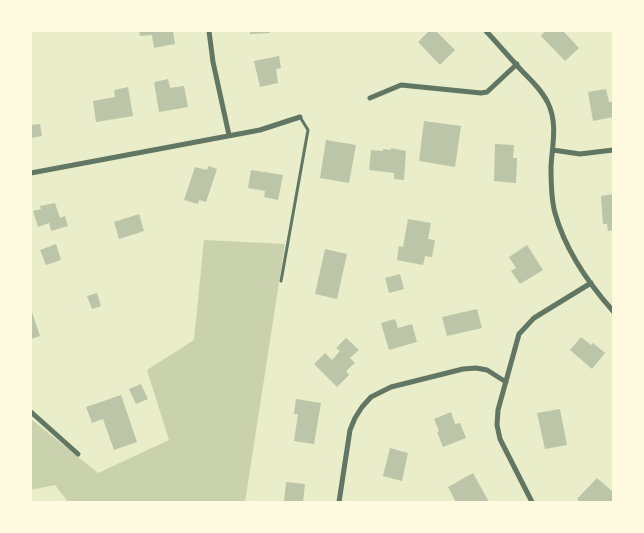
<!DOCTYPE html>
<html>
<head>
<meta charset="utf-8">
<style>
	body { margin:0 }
	#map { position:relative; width:644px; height:533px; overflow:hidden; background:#e9edc9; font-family:Karla,sans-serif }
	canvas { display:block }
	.frame { position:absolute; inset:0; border:32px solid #fefae0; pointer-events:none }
</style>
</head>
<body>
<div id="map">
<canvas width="644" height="533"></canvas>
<div class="frame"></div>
</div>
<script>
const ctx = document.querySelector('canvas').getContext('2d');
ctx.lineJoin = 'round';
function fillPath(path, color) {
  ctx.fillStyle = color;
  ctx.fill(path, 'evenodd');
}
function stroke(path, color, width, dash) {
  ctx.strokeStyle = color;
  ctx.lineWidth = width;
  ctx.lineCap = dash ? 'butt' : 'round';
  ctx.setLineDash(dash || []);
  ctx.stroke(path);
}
fillPath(new Path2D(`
	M204,240L285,244L245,502H68L55,485L31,490V419L98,473L169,440L147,370L194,340Z`), '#cad2ad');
fillPath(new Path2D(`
	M139,31H173L175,44L154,48L152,35L140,36Z
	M250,31H270V33L250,34Z
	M429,31H436L455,50L440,65L418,42Z
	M545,31H563L579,48L565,61L541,36Z
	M279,56L281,68L276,69L278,83L260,87L254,61Z
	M168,79L170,88L184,86L188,107L159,112L154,82Z
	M128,87L133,116L96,122L93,101L115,97L114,90Z
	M606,89L609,102H613V117L593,121L588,92Z
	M424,121L461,126L455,167L419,161Z
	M40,124L42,136L31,138V125Z
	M326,140L356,145L349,183L320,178Z
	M495,144L514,145L513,158H517L516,183L494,181Z
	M391,148L406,151L404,180L394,179V173L369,170L371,150L383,151V149L391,150Z
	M208,166L217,169L206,202L199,200L198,204L184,200L195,167L207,170Z
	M251,170L283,175L278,200L264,197L265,191L248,188Z
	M613,194V230L608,231L607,224H603L601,196Z
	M55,203L60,218L65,216L68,226L51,231L49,223L38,227L33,211L41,209L40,206Z
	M139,214L144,231L119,239L114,222Z
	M408,219L431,223L428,239L435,240L432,257L425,256L423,265L397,260L399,246L403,247Z
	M56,244L61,260L46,265L40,250Z
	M527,245L543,270L520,284L511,271L516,268L509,257Z
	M325,249L347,254L337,299L315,294Z
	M400,274L404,289L389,293L385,278Z
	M97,293L101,306L92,309L87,296Z
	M31,309L40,336L31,339Z
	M477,309L482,328L447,336L442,317Z
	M395,319L398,328L412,324L417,342L389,350L381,323Z
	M581,337L591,345L593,343L605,353L592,369L570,350Z
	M346,338L359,350L350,358L355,363L346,371L349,375L337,387L314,364L325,353L332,360L340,351L336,348Z
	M141,384L148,399L136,404L129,389Z
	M121,395L137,442L114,450L103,419L92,423L86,407Z
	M296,399L321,403L314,444L294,441L298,414H294Z
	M560,409L567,445L545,449L537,413Z
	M451,412L455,424L460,423L466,438L443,447L437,432L439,431L434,419Z
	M390,448L408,453L402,481L383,476Z
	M473,473L489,502H456L448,487Z
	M597,478L613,492V502H580L577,499Z
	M286,482L305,484L303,502H284Z`), '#bcc5a7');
stroke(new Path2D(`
	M281,281L308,130L300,117`), '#617663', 3);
stroke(new Path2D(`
	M209,31L213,62L229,135
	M486,31C498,44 510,58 522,71C532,81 542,91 548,103C558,124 552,146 551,167C551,182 551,199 555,213C565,249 589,284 613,311
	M370,98L401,85L481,93L487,92L517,64
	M553,150L580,154L613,150
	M31,173L260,130L300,117
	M31,412L78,454
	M339,502L350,430L355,418L362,407L371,397L391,387L463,369L476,368L487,370L506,382
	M532,502L500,439L497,425L498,410L519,334L534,318L591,283`), '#617663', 5);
</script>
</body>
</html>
